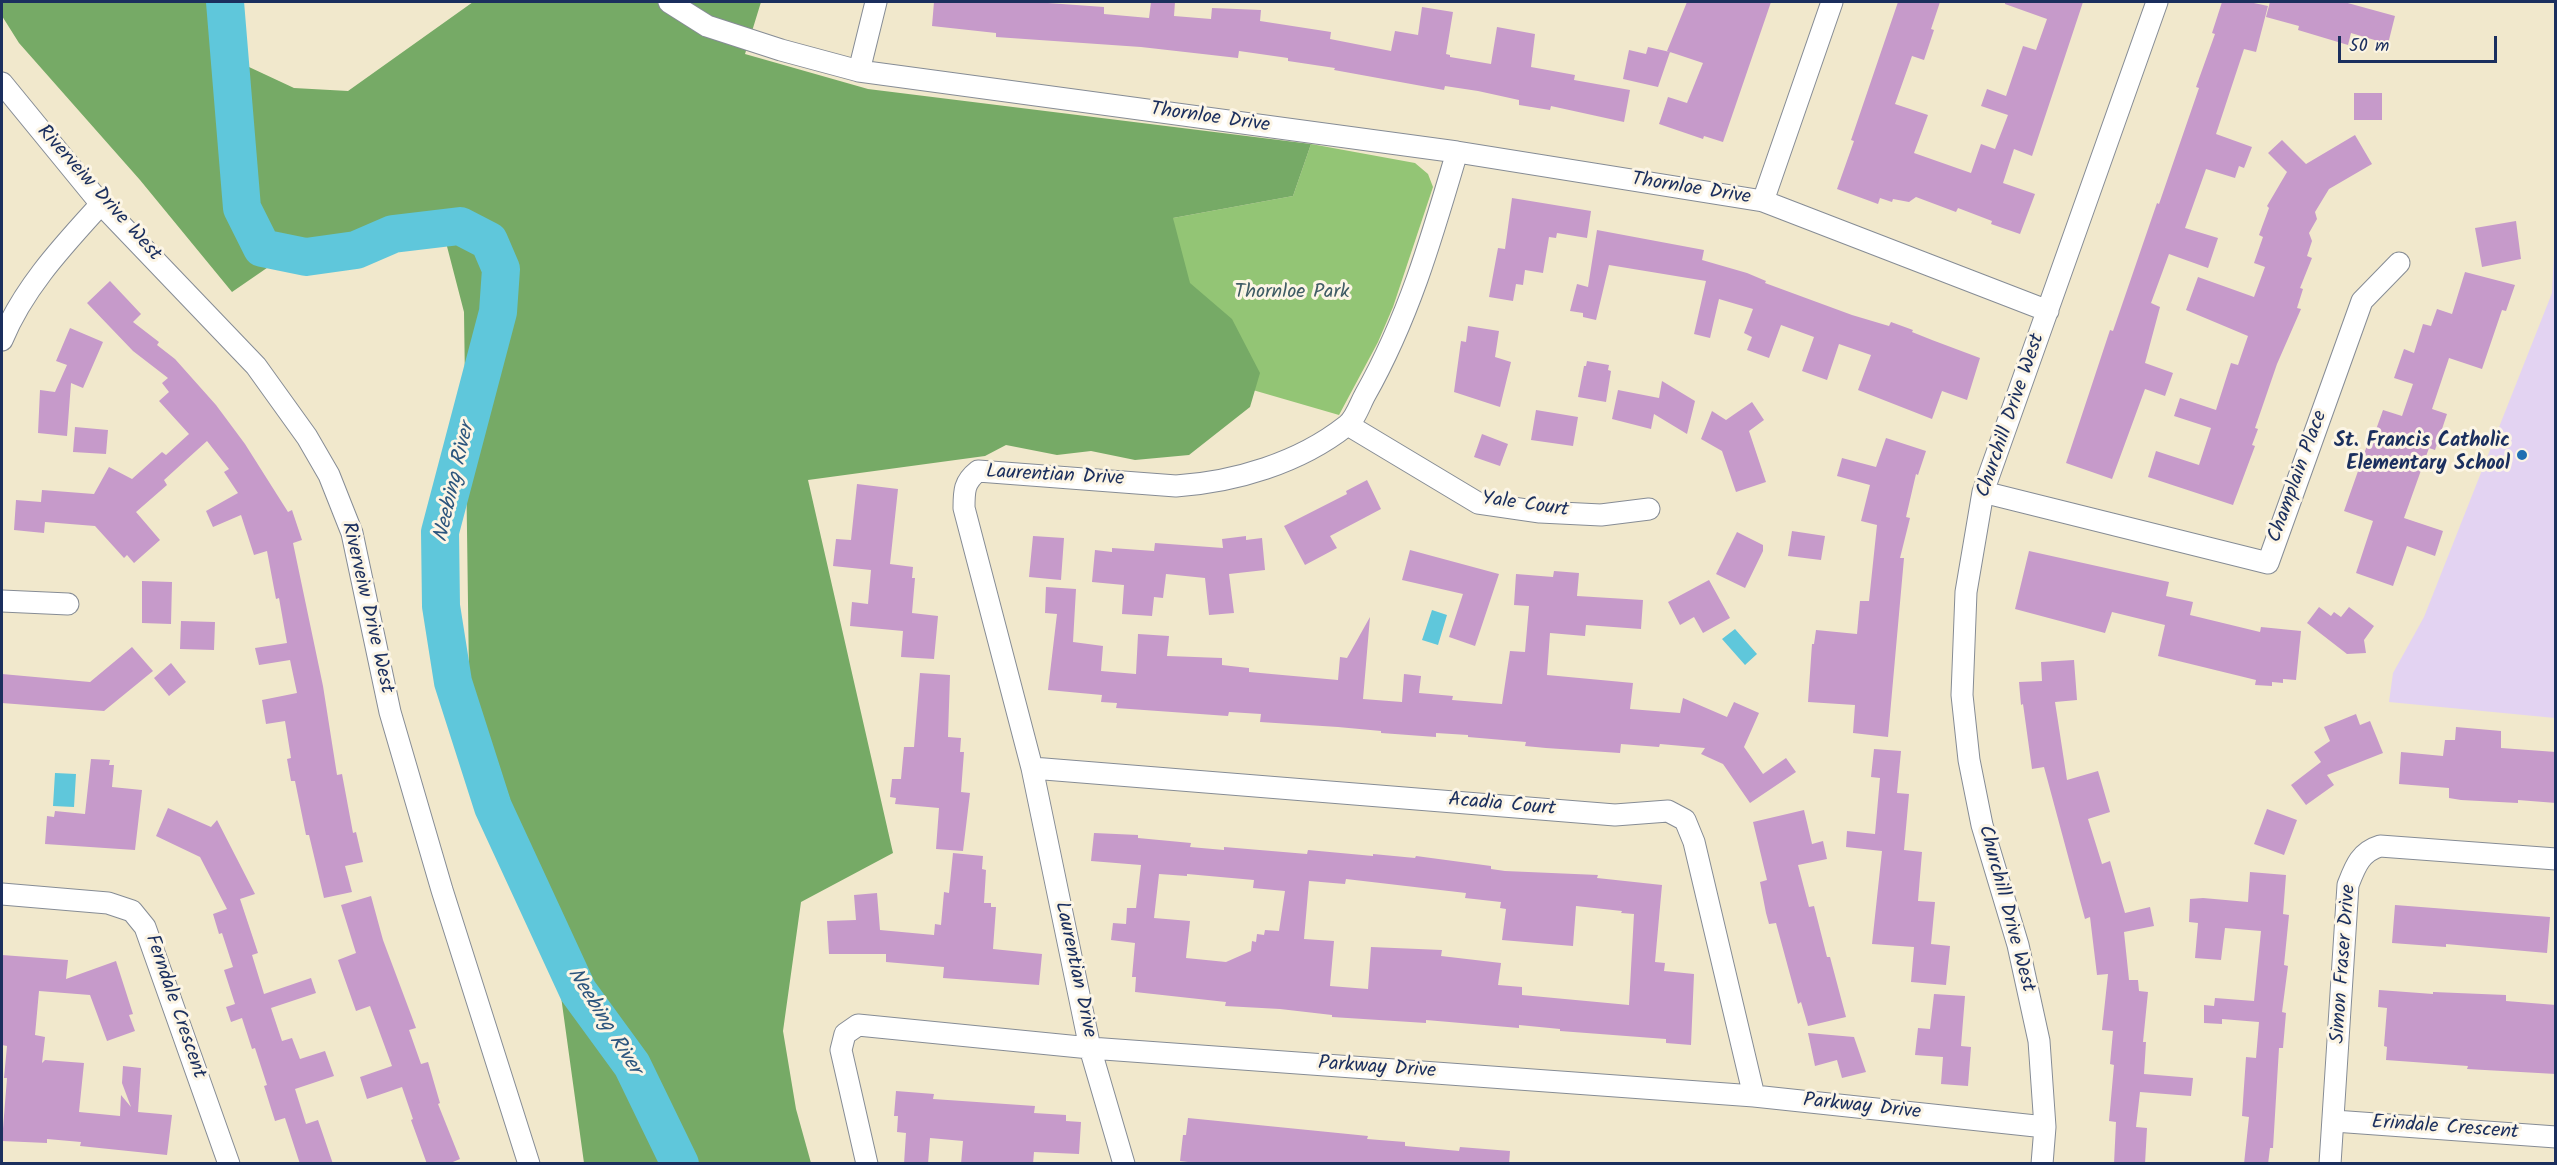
<!DOCTYPE html>
<html>
<head>
<meta charset="utf-8">
<style>
	body { margin:0 }
	#map { position:relative; width:2557px; height:1165px; overflow:hidden; background:#f1e8cc; font-family:Kalam,sans-serif }
	canvas { display:block }
	.frame { position:absolute; inset:0; border:3px solid #1b2f5e; pointer-events:none }
	.scale { position:absolute; left:2338px; top:36px; width:159px; height:27px; box-sizing:border-box; border:3px solid #1b2f5e; border-top:0; padding-left:8px; font-size:18px; line-height:21px; white-space:nowrap; color:#1b2f5e; -webkit-text-stroke:4px #fcf5e5; paint-order:stroke }
</style>
</head>
<body>
<div id="map">
<canvas width="2557" height="1165"></canvas>
<div class="frame"></div>
<div class="scale">50 m</div>
</div>
<script>
const ctx = document.querySelector('canvas').getContext('2d');
ctx.lineJoin = 'round';
function fillPath(path, color) {
  ctx.fillStyle = color;
  ctx.fill(path, 'evenodd');
}
function stroke(path, color, width, dash) {
  ctx.strokeStyle = color;
  ctx.lineWidth = width;
  ctx.lineCap = dash ? 'butt' : 'round';
  ctx.setLineDash(dash || []);
  ctx.stroke(path);
}
function write(font, color, halo, rows, align = 'center') {
  ctx.font = font + ' Kalam,sans-serif';
  ctx.lineWidth = 6;
  ctx.setLineDash([]);
  ctx.textBaseline = 'middle';
  ctx.strokeStyle = halo;
  ctx.fillStyle = color;
  for (const [text, x, y, turn = 0] of rows) {
    ctx.save();
    ctx.translate(x, y);
    ctx.rotate((+turn || 0) * Math.PI / 180);
    ctx.textAlign = isNaN(turn) ? turn : align;
    if (halo) ctx.strokeText(text, 0, 0);
    ctx.fillText(text, 0, 0);
    ctx.restore();
  }
}
fillPath(new Path2D(`
	M2555,235V718L2389,702L2393,673L2424,617L2552,293Z`), '#e3d3f2');
fillPath(new Path2D(`
	M1311,144L1415,163L1428,174L1433,187L1393,307L1378,342L1339,415L1239,386L1175,303L1173,218L1293,196Z`), '#93c575');
fillPath(new Path2D(`
	M2,2H232L235,42L249,67L294,88L348,91L473,2H761L745,54L868,89L1311,144L1293,196L1173,218L1190,283L1232,319L1260,373L1250,407L1189,455L1135,460L1091,451L1057,455L1006,445L985,456L808,480L893,853L801,902L783,1031L796,1109L811,1163H584L551,924L469,676L464,312L443,231L392,225L357,241L309,239L232,292L140,180L19,43L2,16Z`), '#76aa66');
fillPath(new Path2D(`
	M1432,610L1447,615L1438,645L1422,640Z
	M1735,629L1757,654L1745,665L1722,639Z
	M55,773L76,774L74,807L53,806Z`), '#5fc7db');
stroke(new Path2D(`
	M225,2L242,208L262,248L306,257L356,250L393,234L460,226L489,241L501,269L498,312L440,532L441,606L453,682L493,807L578,991L632,1065L680,1164`), '#5fc7db', 38);
fillPath(new Path2D(`
	M934,2H1034L1104,7V14L1149,18L1151,2H1175L1174,16L1211,19L1212,8L1261,10L1260,21L1331,32L1330,39L1391,51L1395,31L1418,35L1422,7L1453,12L1446,54L1450,55V57L1491,64L1497,27L1535,34L1531,67L1575,75L1574,80L1630,90L1624,122L1551,106L1550,110L1519,105V100L1478,91L1445,86L1444,90L1334,70L1335,68L1288,61V58L1239,51L1238,58L1141,47L996,37V33L932,26Z
	M1687,2H1771L1723,142L1704,136L1703,139L1659,124L1668,97L1687,103L1703,63L1667,51Z
	M1898,2H1940L1931,29L1934,30L1924,60L1912,56L1895,104L1928,115L1914,153L1971,173L1981,144L1995,149L2008,115L1981,106L1987,89L2006,96L2023,46L2036,50L2047,19L2005,4V2H2083L2032,156L2014,149L2003,183L2035,194L2020,234L1991,224L1992,221L1958,208L1956,212L1916,197L1909,202L1893,199L1892,202L1880,198L1878,204L1837,189L1854,141L1851,140Z
	M2222,2H2249L2268,6L2256,52L2244,49L2216,134L2252,147L2244,168L2239,166L2235,178L2206,169L2185,228L2218,238L2208,268L2169,254L2151,303L2160,307L2145,363L2173,373L2165,396L2145,389L2112,479L2066,463L2110,330L2113,331L2157,203L2159,204L2199,88L2196,87L2215,34L2212,33Z
	M2270,2H2344L2395,16L2388,44L2351,33L2348,45L2298,30L2299,26L2266,17Z
	M1648,47L1670,52L1658,87L1623,79L1629,50L1646,54Z
	M2354,93H2382V120H2354Z
	M2355,135L2372,164L2329,189L2315,212L2317,219L2309,233L2312,241L2307,256L2312,258L2300,288L2303,289L2297,308L2301,309L2277,364L2255,428L2258,429L2252,445L2255,446L2233,505L2148,477L2156,451L2199,465L2211,428L2174,416L2180,398L2216,410L2231,363L2238,365L2248,336L2186,310L2198,277L2254,297L2265,267L2254,263L2263,237L2259,235L2269,208L2267,206L2287,172L2268,153L2282,140L2306,164Z
	M1512,198L1591,211L1587,238L1557,233L1556,238L1549,237L1543,273L1525,270L1523,285L1516,284L1513,301L1489,297L1498,248L1505,249Z
	M2516,221L2521,259L2482,267L2475,228Z
	M1597,230L1704,250L1702,260L1747,273L1766,281L1765,283L1852,315L1889,326L1891,322L1913,330L1912,332L1932,340L1980,358L1967,400L1942,391L1932,419L1858,390L1871,355L1839,344L1827,380L1802,371L1814,337L1781,325L1769,358L1747,350L1752,337L1744,333L1753,309L1719,299L1710,338L1694,334L1706,281L1609,265L1596,320L1583,317V313L1570,311L1577,284L1588,287Z
	M2465,272L2515,285L2506,311L2502,310L2482,369L2449,358L2432,409L2447,414L2435,450L2429,448L2404,518L2443,531L2435,556L2407,546L2393,586L2356,573L2373,521L2344,511L2370,437L2373,438L2383,410L2402,416L2413,384L2394,378L2404,349L2414,353L2423,324L2431,326L2437,309L2452,314Z
	M110,281L141,314L133,322L159,342L157,345L175,359L216,405L245,444L288,512L292,510L302,540L293,543L323,686L337,775L342,774L353,833L356,832L363,862L345,866L352,892L324,898L309,835H306L295,781H291L287,759L291,758L285,721L266,724L262,700L297,693L290,660L259,665L255,648L287,643L279,598L276,599L267,551L254,555L241,515L213,527L206,511L238,493L224,472L229,469L207,441L164,480L167,485L136,512L160,540L134,563L127,555L124,558L95,526L45,522L44,533L14,530L16,500L41,502L42,490L94,494L109,467L132,479L162,452L166,455L189,434L159,401L169,392L162,383L168,378L133,351L87,303Z
	M1468,326L1499,331L1495,357L1511,362L1500,407L1454,392L1461,341L1466,342Z
	M70,328L103,342L83,388L71,383L67,436L38,433L40,390L55,392L67,365L56,361Z
	M1587,361L1609,365L1608,370L1611,371L1606,402L1578,397L1584,366H1586Z
	M1662,381L1695,401L1687,434L1654,414L1651,429L1612,419L1618,390L1659,398Z
	M1752,402L1764,420L1749,431L1766,482L1736,492L1722,451L1701,439L1712,411L1726,420Z
	M1536,410L1578,417L1573,446L1531,440Z
	M75,427L108,430L106,454L73,452Z
	M1482,434L1508,444L1500,466L1474,457Z
	M1886,438L1926,451L1918,475L1916,474L1906,517L1910,518L1900,558H1904L1888,737L1853,733L1855,705L1808,702L1812,644H1814L1816,630L1857,634L1860,601H1869L1877,525L1861,521L1870,485L1837,476L1842,458L1876,467Z
	M1367,480L1381,509L1330,536L1337,548L1305,565L1284,526L1347,494L1346,491Z
	M857,484L898,489L890,564L913,567L912,578H915L912,613L938,616L934,659L901,657L903,631L850,626L852,602L868,604L871,570L833,566L836,539L851,540Z
	M1792,531L1825,536L1821,560L1788,556Z
	M1737,532L1763,545V551L1745,588L1716,574Z
	M1033,536L1064,538L1061,580L1029,577Z
	M1246,536V540L1262,538L1265,570L1229,574L1234,613L1209,615L1205,578L1166,574L1163,598L1154,597L1152,616L1122,614L1124,585L1092,582L1095,550L1112,552V548L1154,551L1155,543L1223,548L1222,539Z
	M1410,550L1499,574L1475,646L1449,637L1463,594L1402,580Z
	M2029,551L2169,582L2166,596L2193,602L2190,615L2260,632L2261,627L2301,631L2296,680L2283,679V683L2272,682V686L2255,685L2256,680L2158,656L2165,625L2112,612L2105,633L2015,609Z
	M1554,571L1579,573L1577,596L1643,600L1641,629L1586,625L1585,636L1550,633L1547,675L1633,683L1630,709L1680,713L1683,698L1727,717L1734,702L1759,713L1744,747L1763,774L1786,758L1796,772L1750,803L1723,764L1701,754L1705,748L1660,744L1659,747L1621,744L1620,753L1546,748L1525,746L1526,742L1468,737V735L1436,733V737L1381,733V731L1338,727L1260,722L1261,714L1229,712L1228,716L1116,708L1117,703L1101,702L1102,695L1048,690L1057,614L1045,613L1046,587L1076,589L1073,642L1103,646L1101,671L1136,674L1138,634L1169,636L1167,656L1222,658V665L1249,668V672L1338,680L1340,657L1347,658L1370,617L1363,699L1402,702L1404,674L1421,676L1419,693L1453,696L1452,700L1502,704L1510,651L1525,652L1529,606L1514,605L1516,574L1553,577Z
	M1709,580L1730,618L1703,633L1694,617L1680,625L1668,602Z
	M142,581L172,582L171,624L142,623Z
	M2319,607L2331,616L2334,612L2341,617L2349,607L2374,626L2364,640L2366,653L2347,654L2307,623Z
	M181,621L215,622L214,650L180,649Z
	M132,647L153,671L104,711L2,703V674L90,682Z
	M2074,660L2077,700L2055,702L2067,780L2098,771L2110,812L2088,819L2102,864L2110,861L2125,913L2150,907L2154,926L2124,932L2129,980H2138L2139,991L2148,992L2143,1042H2146L2144,1074L2193,1078L2191,1096L2140,1092L2136,1127L2147,1128L2145,1164H2114L2116,1122L2109,1121L2114,1065L2110,1064L2113,1031L2102,1030L2108,974L2097,975L2090,917L2085,919L2044,767L2032,769L2023,704L2021,705L2019,682L2042,681L2041,662Z
	M171,663L186,682L169,696L154,678Z
	M920,673L950,675L948,737L961,738L960,752H964L961,792L970,793L963,851L936,849L939,808L895,804L896,798L890,797L892,779H901L904,747H914Z
	M2356,714L2360,725L2370,721L2383,753L2327,775L2334,785L2306,805L2291,785L2321,762L2314,752L2330,741L2324,727Z
	M2456,727L2501,731V748L2556,752V803L2518,800V803L2461,800L2449,798V788L2399,784L2401,752L2443,756L2445,740H2455Z
	M1874,749L1901,751L1897,793L1909,794L1904,850L1922,852L1918,901L1935,902L1931,944L1950,946L1946,985L1911,982L1914,947L1872,944L1882,851L1846,847L1847,831L1875,834L1880,778L1871,777Z
	M91,759L110,760L109,765H114L112,787L142,790L135,850L45,844L47,816L54,817L55,811L85,814Z
	M168,808L211,827L217,820L255,894L240,899L258,953L252,955L264,994L311,978L316,993L271,1008L282,1041L292,1038L300,1059L325,1051L334,1076L295,1089L306,1124L318,1120L333,1164H300L285,1118L275,1121L264,1086L267,1085L255,1048L252,1049L242,1018L231,1022L226,1007L235,1004L224,970L233,967L222,933L219,934L213,914L227,909L200,857L156,836Z
	M2267,809L2297,820L2284,855L2254,844Z
	M1804,810L1812,844L1823,841L1827,859L1798,865L1809,907L1814,906L1827,957H1830L1846,1017L1808,1026L1801,1002L1798,1004L1776,923L1769,924L1766,913L1760,882L1767,880L1753,822Z
	M1094,833L1138,835V838L1191,843L1190,847L1224,850V847L1307,854L1308,850L1373,856V854L1415,858L1416,856L1491,866V869L1505,871L1598,875L1597,878L1662,885L1655,962L1665,963L1664,971L1694,974L1691,1045L1666,1043V1039L1560,1031V1029L1519,1025V1028L1426,1020V1023L1332,1017V1015L1280,1009L1225,1006L1226,1002L1135,992L1136,977H1132L1135,943L1111,940L1113,923L1126,924L1127,908H1136L1141,865L1091,861ZM1159,874L1187,876V874L1254,880L1253,888L1285,891L1279,931L1265,930L1264,935L1257,934L1256,942L1252,941L1251,951L1226,962L1186,958L1190,921L1154,918ZM1346,879L1466,893L1465,898L1501,902L1500,908L1506,909L1502,940L1573,946L1576,906L1622,911L1621,913L1634,914L1629,1005L1522,995V987L1498,985L1501,963L1441,956L1442,950L1371,947L1368,989L1330,986L1334,941L1304,939L1309,881L1345,884Z
	M953,853L983,856L982,869L986,870L984,903H991V907H996L993,949L1042,954L1039,985L943,978L944,967L886,962V954H829L827,921L856,920L854,895L877,893L880,930L934,935L935,924L941,925L944,892L949,893Z
	M2250,872L2286,875L2283,914L2289,915L2284,965L2288,966L2282,1012L2286,1013L2283,1048H2279L2273,1148H2270L2268,1164H2244L2249,1117L2242,1116L2246,1057L2256,1058L2259,1022L2222,1019V1024L2204,1023V1005L2214,1006L2215,998L2254,1001L2261,931L2225,928L2221,960L2195,958L2198,923L2189,922L2190,899L2203,898L2248,902Z
	M371,896L383,940L416,1028L409,1030L421,1064L428,1062L440,1103L438,1104L460,1159L448,1164H427L411,1120L413,1119L402,1087L367,1099L360,1077L392,1066L370,1006L356,1011L338,960L356,953L341,905Z
	M2395,905L2550,917L2547,953L2446,944V947L2392,943Z
	M2,955L68,960L66,979L116,961L133,1014L129,1015L135,1031L107,1041L90,995L39,991L35,1035L45,1037L42,1063L45,1060L84,1063L79,1112L120,1116L121,1095L131,1107L122,1083L123,1066L141,1068L138,1112L172,1115L167,1155L80,1146L81,1142L47,1139V1143L2,1141L7,1078H4L7,1046L2,1045Z
	M2379,990L2433,994V992L2506,995V1001L2556,1005V1074L2467,1069L2468,1066L2386,1060L2387,1047L2384,1046L2387,1008L2378,1007Z
	M1934,994L1965,996L1961,1046L1971,1047L1968,1086L1941,1084L1943,1057L1915,1055L1918,1028L1930,1029Z
	M1808,1033L1854,1037L1866,1072L1842,1078L1837,1060L1815,1066Z
	M896,1091L934,1094L933,1099L1035,1106L1034,1113L1066,1115V1121L1081,1122L1079,1154L1034,1152L1033,1164H961L963,1141L930,1138L928,1164H904L906,1133L897,1132L898,1116H894Z
	M1188,1118L1368,1136L1367,1139L1405,1142V1146L1459,1151L1460,1147L1510,1151L1509,1164H1204L1180,1161L1183,1135H1186Z`), '#c69aca');
const minor = new Path2D(`
	M669,2L707,26L781,50L859,71L1457,152L1763,201L2048,311
	M859,71L876,2
	M2,83L101,204L256,366L307,437L329,475L352,533L390,712L442,890L529,1164
	M1763,201L1832,2
	M2,340C24,287 63,246 101,204
	M1348,425L1478,503L1540,512L1601,515L1649,509
	M1983,492L2268,563L2362,301L2399,263
	M2,601L68,604
	M1032,768L1615,815L1668,811L1685,820L1694,842L1754,1096
	M2,894L108,903L132,911L145,927L229,1164
	M2334,1121L2556,1137
	M867,1164L841,1050L845,1034L858,1025L1090,1048L1754,1096L2045,1127
	M1124,1164L1090,1048L1032,768L964,508C964,491 964,482 978,471L1176,486C1235,482 1299,463 1346,426C1355,420 1360,404 1365,395C1409,317 1432,237 1457,152
	M2042,1164L2045,1127L2039,1041L2018,945L1982,825L1969,760L1962,695L1966,592L1983,492L2157,2
	M2330,1164L2348,885C2355,867 2360,852 2380,846L2556,859`);
stroke(minor, '#868c95', 23);
stroke(minor, '#fff', 21);
for (const [x, y, r, color] of [
	[2522,455,6,"#1f6fb2"]
]) {
  const dot = new Path2D();
  dot.arc(x, y, r, 0, 2 * Math.PI);
  ctx.fillStyle = color;
  ctx.fill(dot);
  stroke(dot, '#fcf5e5', 2);
}
write('20px', '#1b2f5e', '#fcf5e5', [
	["Thornloe Drive",1210,119,8],
	["Thornloe Drive",1691,190,9],
	["Riverveiw Drive West",98,194,48],
	["Churchill Drive West",2012,416,-71],
	["Laurentian Drive",1055,477,3],
	["Champlain Place",2299,477,-70],
	["Yale Court",1525,506,8],
	["Riverveiw Drive West",366,608,77],
	["Acadia Court",1502,806,5],
	["Churchill Drive West",2005,909,75],
	["Simon Fraser Drive",2345,964,-86],
	["Laurentian Drive",1074,970,78],
	["Ferndale Crescent",174,1007,71],
	["Parkway Drive",1377,1069,4],
	["Parkway Drive",1862,1108,6],
	["Erindale Crescent",2445,1129,4]
]);
write('20px', '#3f5c65', '#fcf5e5', [
	["Thornloe Park",1292,294]
]);
write('bold 20px', '#1b2f5e', '#fcf5e5', [
	["St. Francis Catholic",2510,443],
	["Elementary School",2510,466]
], 'right');
write('italic 21px', '#2c557d', '#fcf5e5', [
	["Neebing River",456,483,-77],
	["Neebing River",603,1022,58]
]);
</script>
</body>
</html>
